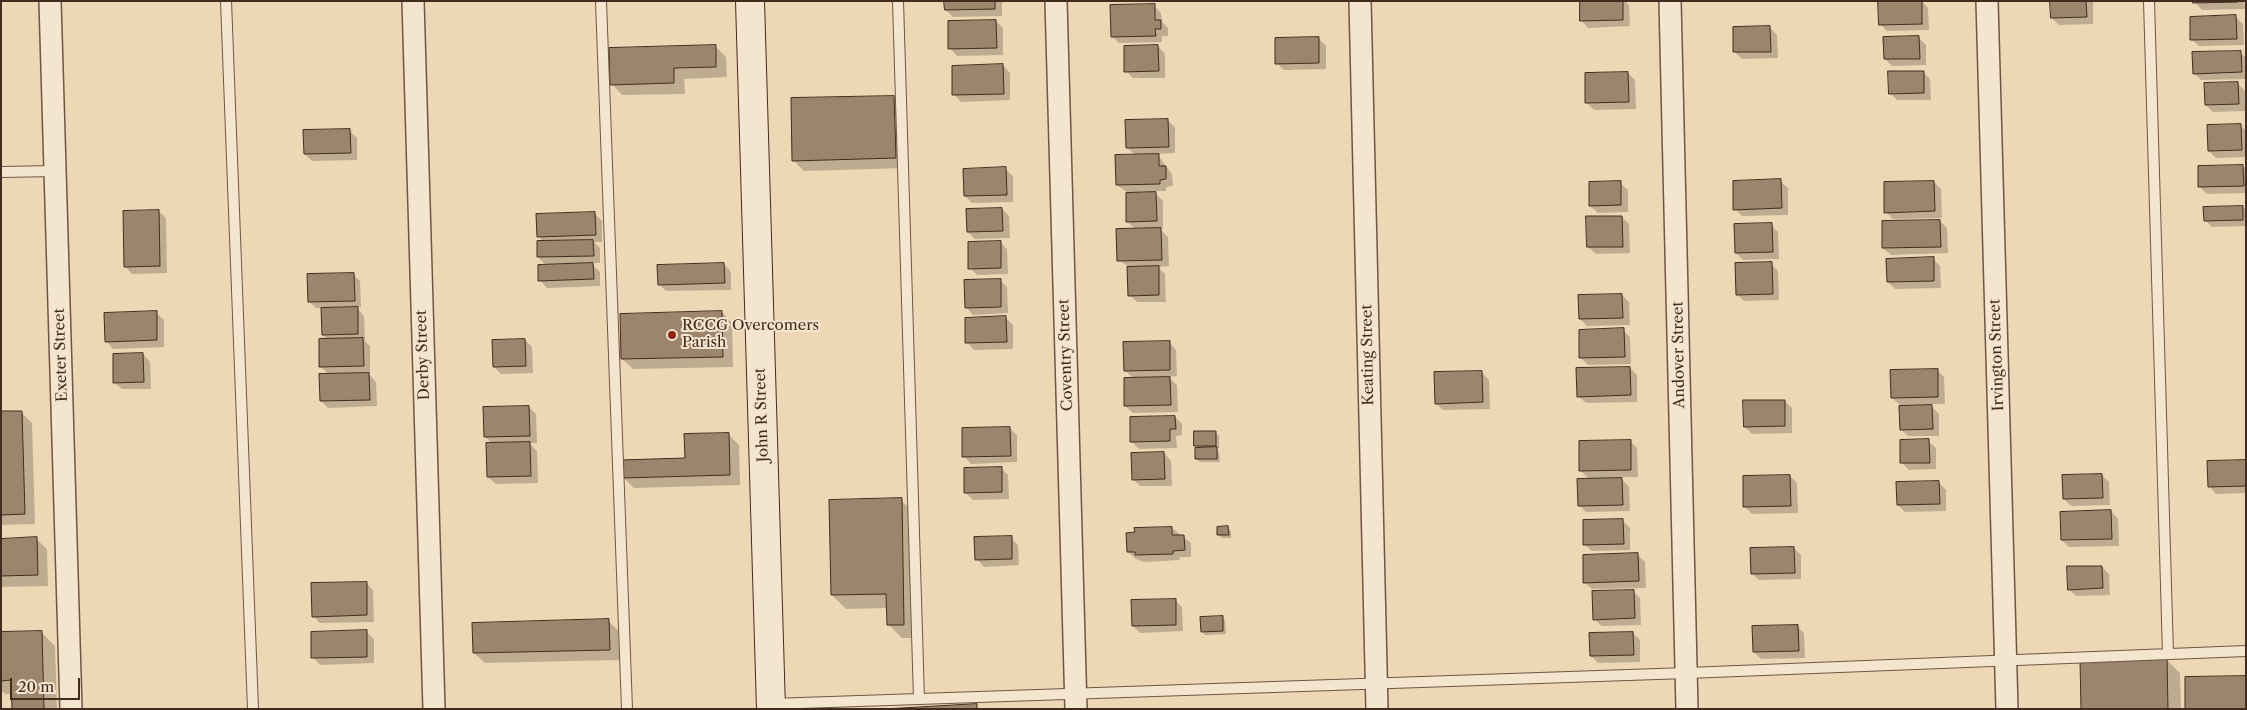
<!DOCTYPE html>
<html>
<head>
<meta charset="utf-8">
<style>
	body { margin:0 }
	#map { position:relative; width:2247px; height:710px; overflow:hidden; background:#eed7b5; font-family:"Libre Caslon Text",serif }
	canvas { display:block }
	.frame { position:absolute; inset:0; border:2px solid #442b20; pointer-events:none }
	.scale { position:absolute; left:10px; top:678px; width:70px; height:22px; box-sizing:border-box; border:2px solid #442b20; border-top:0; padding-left:6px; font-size:15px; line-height:18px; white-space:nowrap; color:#442b20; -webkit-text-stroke:4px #f4e5cf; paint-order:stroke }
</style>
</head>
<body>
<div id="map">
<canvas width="2247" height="710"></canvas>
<div class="frame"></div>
<div class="scale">20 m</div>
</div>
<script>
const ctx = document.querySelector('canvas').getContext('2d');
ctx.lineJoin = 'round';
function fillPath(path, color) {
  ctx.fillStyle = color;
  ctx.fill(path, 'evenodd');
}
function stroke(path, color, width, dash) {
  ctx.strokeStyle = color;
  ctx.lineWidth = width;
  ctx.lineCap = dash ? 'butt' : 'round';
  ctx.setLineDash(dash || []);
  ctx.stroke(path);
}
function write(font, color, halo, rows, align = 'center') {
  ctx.font = font + ' "Libre Caslon Text",serif';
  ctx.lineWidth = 4;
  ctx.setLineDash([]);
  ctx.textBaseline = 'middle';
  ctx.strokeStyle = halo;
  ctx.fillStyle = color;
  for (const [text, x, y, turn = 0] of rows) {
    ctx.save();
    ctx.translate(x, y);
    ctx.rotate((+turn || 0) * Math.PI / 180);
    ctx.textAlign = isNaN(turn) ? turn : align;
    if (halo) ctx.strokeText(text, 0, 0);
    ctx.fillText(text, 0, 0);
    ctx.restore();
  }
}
fillPath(new Path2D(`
	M946,1H1002V16L953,17L946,10Z
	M1581,1H1625L1629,5L1630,26L1588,28L1581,20Z
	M1922,1L1928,8L1929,30L1887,31L1880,24Z
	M2052,1H2093V24L2059,25L2052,18Z
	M2194,1H2244L2245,9L2202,10Z
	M1154,6L1161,13L1162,22L1168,28V36H1162V42L1119,43L1112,36Z
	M2236,17L2243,24L2244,45L2199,46L2191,39Z
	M996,21L1003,28V55L957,56L950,48Z
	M1770,28L1777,35L1778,58L1742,59L1735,52Z
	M1318,38L1326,46V69L1284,70L1277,63Z
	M1919,38L1926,45V65L1892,66L1885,59Z
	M715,46L726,57L727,77L684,79L685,94L622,95L612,84Z
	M1158,46L1165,54V78H1133L1126,71Z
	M2241,53L2246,58V79L2201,80L2194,73Z
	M1003,65L1010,73V100L961,102L954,94Z
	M1923,72L1930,79L1931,100H1897L1890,93Z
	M1628,73L1635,80L1636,109L1594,110L1587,103Z
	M2237,83L2245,91V111L2213,112L2206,105Z
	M894,97L904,108L906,168L804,171L793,160Z
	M1167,120L1175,127V153L1157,154L1172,174L1173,186L1166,187V191H1153L1163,201V228H1159L1168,237L1169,266L1158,267L1165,274L1166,302H1137L1129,295V267L1119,260L1136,230L1127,221V192L1117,185L1136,156L1127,147Z
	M2241,126L2246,131V157L2216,158L2209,151Z
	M350,131L357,138V160L312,161L305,154Z
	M2243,166L2246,169V193L2207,194L2200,187Z
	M1005,169L1013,176V202L972,203L965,196Z
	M1780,181L1788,188V215L1742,216L1735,209Z
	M1934,182L1941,189L1942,218L1893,219L1886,212Z
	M1620,183L1628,190V212L1598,213L1590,206Z
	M2242,207L2246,210V226L2212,227L2205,220Z
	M1002,209L1009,216L1010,238L975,239L968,232Z
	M158,211L166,218L167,273L132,274L125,266Z
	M594,213L602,221V242H594L600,248V263H591L600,272V286L547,288L540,280L547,266L538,257L544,242L538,236Z
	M1622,217L1629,224L1630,253L1596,254L1588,247Z
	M1940,221L1947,228L1948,253L1891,255L1883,248Z
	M1736,225H1771L1778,232L1779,259L1743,260L1736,253Z
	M1000,242L1007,249L1008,274L977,275L970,268Z
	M1933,259L1940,266L1941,288L1895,289L1888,282Z
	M724,264L731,272V290L666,291L659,284Z
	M1771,264L1778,271L1779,300L1744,301L1737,294Z
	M353,274L360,281L361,307H356L364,316L365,341L370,346V373H368L376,382L377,406L328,408L321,401L329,375L321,367L328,340L323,335L322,308H316L309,301Z
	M1,277L2,324H1Z
	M1000,280L1007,287L1008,313L973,315L966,307Z
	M1622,295L1629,302L1630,325L1587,326L1580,319Z
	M722,312L732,323L733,367L633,369L622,359Z
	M156,313L164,320V347L113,349L106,341Z
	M1006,318L1013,325V349L974,350L967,342Z
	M1623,330L1630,337L1631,364L1588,365L1581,358Z
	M525,340L532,347L533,373L501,374L494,367Z
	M1169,342L1176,350L1177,376L1168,377L1177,385L1178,412L1133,413L1125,406L1134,379L1125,370Z
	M143,354L150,362L151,389H122L114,382Z
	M1630,368L1637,375V402L1586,403L1578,396Z
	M1937,370L1944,377L1945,404H1929L1939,414V436H1908L1901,429L1900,405L1892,398Z
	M1481,372L1489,380L1490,409L1443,410L1436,403Z
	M1784,401L1792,408V433L1752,434L1745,427Z
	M529,407L536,414L537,443H529L537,451L538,483L496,484L488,477L493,444L485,437Z
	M1,412H21L32,423L35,524L1,525Z
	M1175,417L1182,424V435L1176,436L1177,448L1139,449L1132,442Z
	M1009,428L1017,435V462L971,464L964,456Z
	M1215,432L1219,436V448L1216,449L1219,452L1220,462H1200L1196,459L1199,449L1196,445Z
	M728,434L739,445L740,485L634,488L623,477L686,459Z
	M1630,441L1637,448L1638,477H1620L1629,487L1630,511L1586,512L1579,505L1590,480L1581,471Z
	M1928,441L1936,448V469L1909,470L1902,463Z
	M1164,453L1171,461L1172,486H1140L1133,479Z
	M2246,461V493L2216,494L2209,486Z
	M1001,468L1008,475L1009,499L973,500L966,493L965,469Z
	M2102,475L2109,482L2110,505L2071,506L2064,499Z
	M1790,476L1797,483L1798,513L1752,514L1745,507Z
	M1938,482L1946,490V511L1905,512L1898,505Z
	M901,500L915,514L918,638H902L889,625L888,608L846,609L832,595Z
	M2111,511L2118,519L2119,546L2069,547L2062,540Z
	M1623,521L1630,528V550L1592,551L1584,544Z
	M1172,528L1191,543V557H1179L1180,560L1144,562L1136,559L1128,552Z
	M1228,528L1231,531V538H1222L1219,535Z
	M1011,538L1018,545L1019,565L984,567L977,559Z
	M36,539L47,549L48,586L1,587V540Z
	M1794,548L1801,555V579L1759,580L1752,573Z
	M1638,555L1645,562L1646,588L1592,589L1584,582Z
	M2102,567L2109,574L2110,595L2076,596L2069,589Z
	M366,583L373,590L374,622L320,623L313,616Z
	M1633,591L1640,598L1641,625L1602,626L1594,619Z
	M1175,600L1182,607L1183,631L1140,633L1133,626Z
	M1222,617L1225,620L1226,634L1205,635L1202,631Z
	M608,621L619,631L620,660L485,663L474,653Z
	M1797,626L1804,633L1805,658L1761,659L1754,652Z
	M41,632L55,646L57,709H13V694H5L1,690V634Z
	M366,632L374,639V663L320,665L313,657Z
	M1633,633L1640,640V662L1598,663L1591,656Z
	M2166,659L2180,673L2181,709H2082Z`), '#0003');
const building = new Path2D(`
	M944,1H995V9L945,10Z
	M1580,1H1623V20L1580,21Z
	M1878,1H1922V24L1879,25Z
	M2050,1H2086L2087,17L2051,18Z
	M2193,1H2238V2L2193,3Z
	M1155,4V20H1161V29H1155L1156,36L1111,37L1110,5Z
	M2236,15L2237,39L2190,40V17Z
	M996,20L997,48L948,49V21Z
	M1770,26L1771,52H1733V27Z
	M1919,36L1920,59H1884L1883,37Z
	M1319,37V63L1275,64V38Z
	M716,45V67L674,68V83L610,85L609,48Z
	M1158,45L1159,71L1124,72V46Z
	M2241,51L2242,72L2193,74L2192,52Z
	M1003,64L1004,94L952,95V66Z
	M1888,71H1924V93L1889,94Z
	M1628,72L1629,102L1585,103V73Z
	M2238,82L2239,104L2205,105L2204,83Z
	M894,96L896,158L792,161L791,98Z
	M1168,119L1169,147L1126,148L1125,120Z
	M2241,124L2242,150L2208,151L2207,125Z
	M350,129L351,153L304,154L303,130Z
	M1159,154V166H1166V179L1160,180V184L1116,185L1115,155Z
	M2243,165L2244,186L2198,187V166Z
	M1006,167L1007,195L964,196L963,169Z
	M1781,179L1782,208L1733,210V181Z
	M1621,181V205L1589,206V182Z
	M1934,181L1935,211L1884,213V182Z
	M1156,192L1157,221L1126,222V193Z
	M2243,206V220L2204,221L2203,207Z
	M1002,208L1003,231L967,232L966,209Z
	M159,210L160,266L124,267L123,211Z
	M595,212L596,235L537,237L536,214Z
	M1586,216H1622L1623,247H1587Z
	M1940,220L1941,247L1882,248V221Z
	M1772,223L1773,252L1735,253L1734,224Z
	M1161,228L1162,260L1117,261L1116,229Z
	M593,240L594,256L537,257V241Z
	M1001,241V268L968,269V242Z
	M1934,257V281L1887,282L1886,259Z
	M1772,262L1773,294L1736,295L1735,263Z
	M593,263L594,279L538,281V265Z
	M724,263L725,283L658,285L657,265Z
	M1159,266V295L1128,296L1127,267Z
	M354,273L355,301L308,302L307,274Z
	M1001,279V307L965,308L964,280Z
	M1622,294L1623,318L1579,319L1578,295Z
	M358,307V334L322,335L321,308Z
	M157,311V340L105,342L104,313Z
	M722,311L723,357L621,359L620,314Z
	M1006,316L1007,342L965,343V318Z
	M1624,328L1625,357L1579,358V330Z
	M363,338L364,366L319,367V339Z
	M525,339L526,366L493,367L492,340Z
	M1170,341V370L1124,371L1123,342Z
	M143,353L144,382L113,383V354Z
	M1630,367L1631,395L1577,397L1576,368Z
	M1938,369V397L1891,398L1890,370Z
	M1482,371L1483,402L1435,404L1434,372Z
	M369,373L370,400L320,401L319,374Z
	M1170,377L1171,405L1124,406V378Z
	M1743,400H1785V426L1744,427Z
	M1932,405L1933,429L1900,430L1899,406Z
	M529,406L530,436L484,437L483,407Z
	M1,411H22L25,514L1,515Z
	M1175,416L1176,429H1170V441L1130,442V417Z
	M1010,427L1011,456L962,457V428Z
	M1194,431H1216V446H1194Z
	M729,433L730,475L622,478L621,460L685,458L684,434Z
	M1929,439L1930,463H1900V440Z
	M1631,440V470L1579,471V441Z
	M530,442L531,476L487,477L486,443Z
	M1217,447V459H1195V448Z
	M1164,452L1165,479L1132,480L1131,453Z
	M2246,460V486L2208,487L2207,461Z
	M1002,467V492L964,493V468Z
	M2102,474L2103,498L2063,499L2062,475Z
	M1790,475L1791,506L1743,507V476Z
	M1622,478L1623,505L1578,506L1577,479Z
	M1939,481L1940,504L1897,505L1896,482Z
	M902,498L904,625H887L886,594L831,595L829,500Z
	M2111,510L2112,539L2061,540L2060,512Z
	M1623,519L1624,544L1583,545V520Z
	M1228,526L1229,535H1217V527Z
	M1172,527V535H1184L1185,550L1173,551V554L1135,555V552H1127L1126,533L1135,532L1134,528Z
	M1012,536V559L975,560L974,537Z
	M37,537L38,575L1,576V539Z
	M1794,547L1795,573L1751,574L1750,548Z
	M1638,553L1639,581L1583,583V555Z
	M2067,566H2102L2103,588L2068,590Z
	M367,582V615L312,617L311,583Z
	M1634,590L1635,618L1593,620L1592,591Z
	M1176,599V625L1132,626L1131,600Z
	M1223,616V631L1201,632L1200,617Z
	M609,619L610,650L473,653L472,623Z
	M1798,625L1799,651L1753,652L1752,626Z
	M367,630V657L311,658V632Z
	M42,631L44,709H12L11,680L1,681V632Z
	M1633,632L1634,655L1590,656L1589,633Z
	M2167,658L2168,709H2081L2080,660Z
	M2246,676V709H2185V677Z
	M977,704V709H885Z`);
fillPath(building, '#9c846d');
stroke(building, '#442b20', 1);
const service = new Path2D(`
	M226,1L253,709
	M601,1L627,709
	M898,1L919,699
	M2149,1L2168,654
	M1,172L55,171
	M771,704L1687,673L2246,651`);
const minor = new Path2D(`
	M50,1L71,709
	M413,1L434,709
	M1056,1L1076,709
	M1360,1L1377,709
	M1670,1L1687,709
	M1987,1L2007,709`);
const secondary = new Path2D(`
	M750,1L771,709`);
stroke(service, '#6e5645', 12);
stroke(minor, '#6e5645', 24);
stroke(secondary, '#442b20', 30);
stroke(service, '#f4e5cf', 10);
stroke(minor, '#f4e5cf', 21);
stroke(secondary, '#f4e5cf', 28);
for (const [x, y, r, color] of [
	[672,335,5,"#8f2418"]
]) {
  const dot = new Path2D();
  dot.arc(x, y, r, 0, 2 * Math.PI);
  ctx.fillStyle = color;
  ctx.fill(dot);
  stroke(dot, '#f4e5cf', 2);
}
write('15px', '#442b20', '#f4e5cf', [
	["RCCG Overcomers",682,326],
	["Parish",682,343]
], 'left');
write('15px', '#442b20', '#f4e5cf', [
	["Exeter Street",61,355,-92],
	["Derby Street",423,355,-92],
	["Coventry Street",1066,355,-92],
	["Keating Street",1368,355,-91],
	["Andover Street",1679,355,-91],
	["Irvington Street",1997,355,-92],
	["John R Street",762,415,-92]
]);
</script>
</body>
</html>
